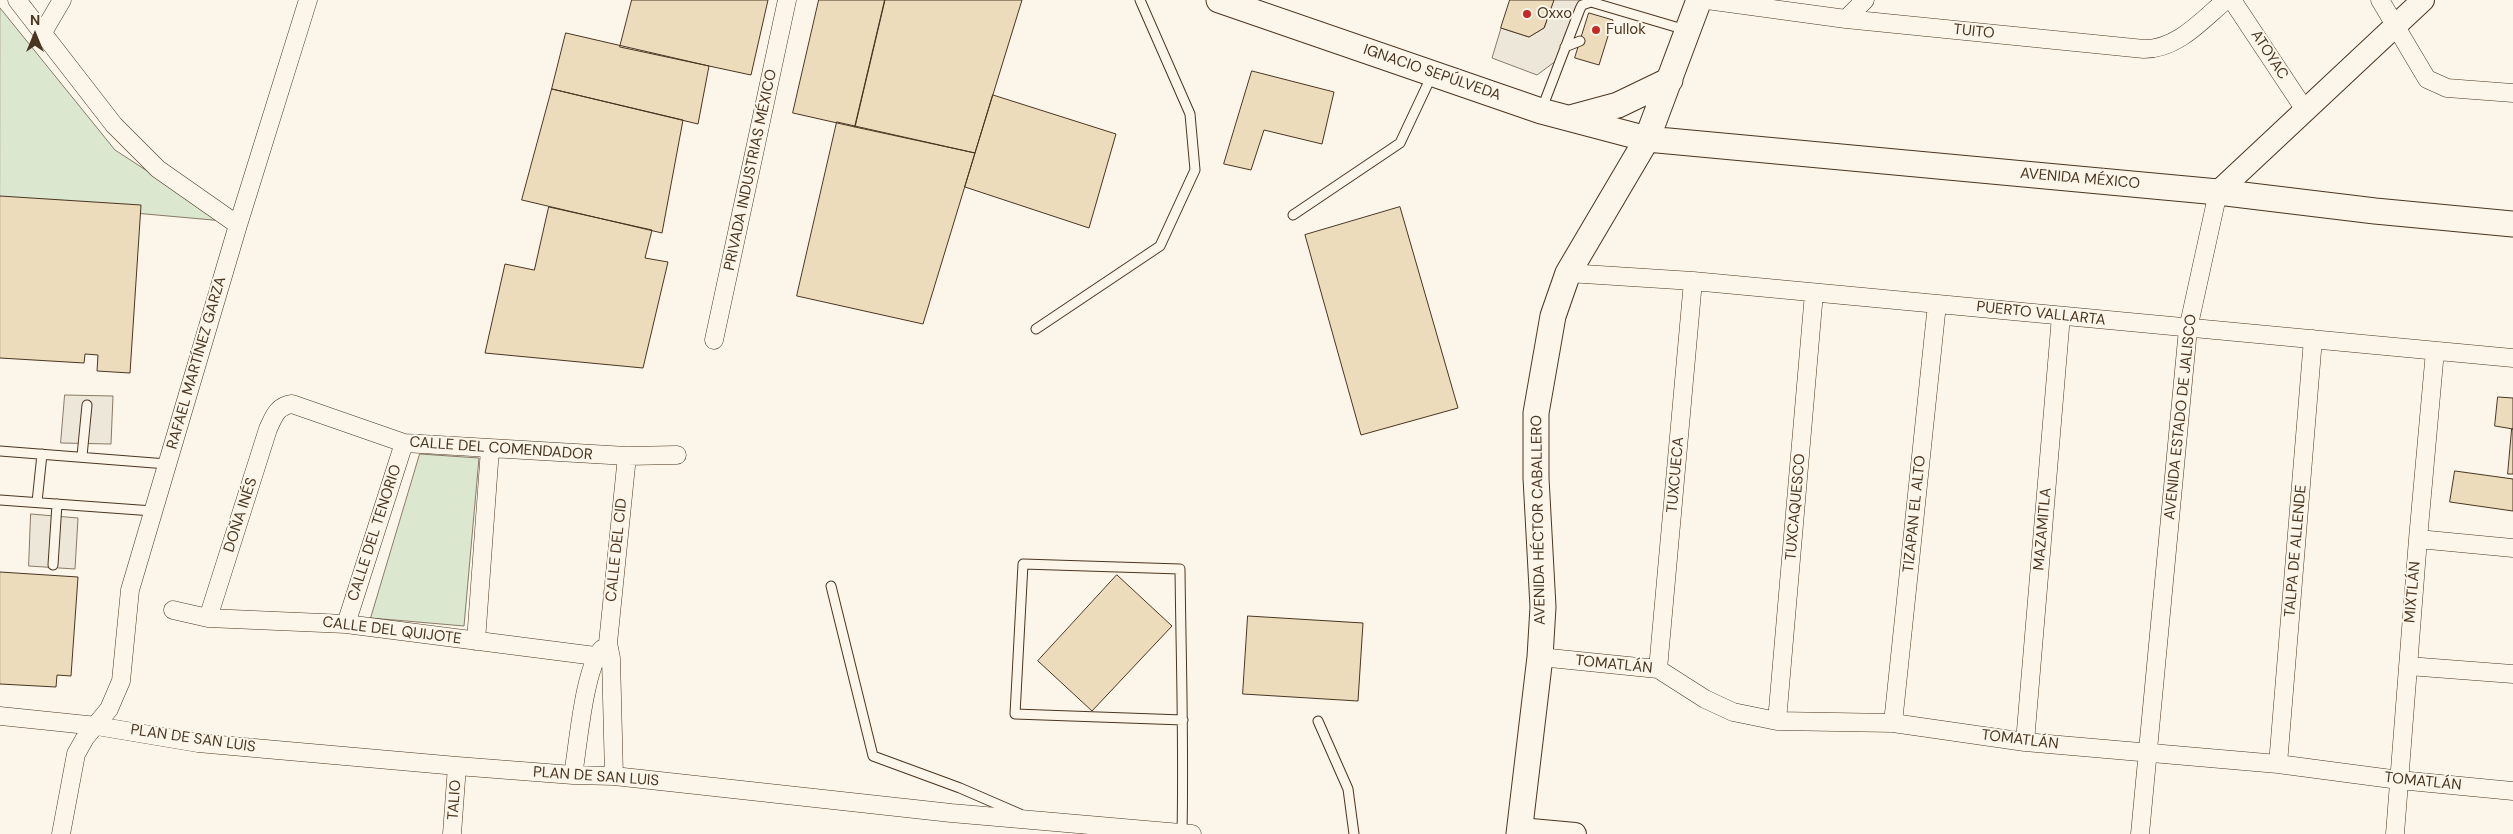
<!DOCTYPE html>
<html>
<head>
<meta charset="utf-8">
<style>
	body { margin:0 }
	#map { position:relative; width:2513px; height:834px; overflow:hidden; background:#fbf6e9; font-family:"DM Sans",sans-serif }
	canvas { display:block }
	.north { position:absolute; left:10px; top:10px; width:50px; height:50px; -webkit-text-stroke:4px #fbf6e9; paint-order:stroke; rotate:0deg; font-size:14px; font-weight:700; line-height:20px; text-align:center; color:#4a3520 }
	.north::after { content:''; display:block; margin:auto; width:18px; height:22px; background:#4a3520; clip-path:polygon(50% 0,100% 100%,50% 72%,0 100%) }
</style>
</head>
<body>
<div id="map">
<canvas width="2513" height="834"></canvas>
<div class="north">N</div>
</div>
<script>
const ctx = document.querySelector('canvas').getContext('2d');
ctx.lineJoin = 'round';
function fillPath(path, color) {
  ctx.fillStyle = color;
  ctx.fill(path, 'evenodd');
}
function stroke(path, color, width, dash) {
  ctx.strokeStyle = color;
  ctx.lineWidth = width;
  ctx.lineCap = dash ? 'butt' : 'round';
  ctx.setLineDash(dash || []);
  ctx.stroke(path);
}
function write(font, color, halo, rows, align = 'center') {
  ctx.font = font + ' "DM Sans",sans-serif';
  ctx.lineWidth = 4;
  ctx.setLineDash([]);
  ctx.textBaseline = 'middle';
  ctx.strokeStyle = halo;
  ctx.fillStyle = color;
  for (const [text, x, y, turn = 0] of rows) {
    ctx.save();
    ctx.translate(x, y);
    ctx.rotate((+turn || 0) * Math.PI / 180);
    ctx.textAlign = isNaN(turn) ? turn : align;
    if (halo) ctx.strokeText(text, 0, 0);
    ctx.fillText(text, 0, 0);
    ctx.restore();
  }
}
const green = new Path2D(`
	M0,8L115,150L224,221L0,201Z
	M420,454L479,458L464,626L371,618Z`);
fillPath(green, '#dce7d0');
stroke(green, '#887966', 1);
const parking = new Path2D(`
	M1554,0H1586L1568,52L1537,75L1492,58L1501,28L1529,37L1544,28Z
	M65,395L113,396L111,444L61,443Z
	M31,514L78,518L75,569L29,566Z`);
fillPath(parking, '#ede7d9');
stroke(parking, '#887966', 1);
const building = new Path2D(`
	M632,0H768L751,75L620,47Z
	M819,0H885L855,127L793,113Z
	M885,0H1022L975,153L855,127Z
	M1510,0H1554L1544,28L1529,37L1501,28Z
	M1589,13L1613,20L1599,65L1575,58Z
	M566,33L709,66L698,124L552,89Z
	M1252,71L1334,92L1322,144L1264,130L1251,170L1224,164Z
	M552,89L683,120L662,233L522,200Z
	M993,95L1116,134L1089,228L965,187Z
	M837,122L975,153L923,324L797,296Z
	M0,196L141,205L130,373L97,371L98,355L85,354L84,363L0,358Z
	M549,207L652,230L645,258L668,262L643,368L485,353L505,264L534,270Z
	M1400,207L1458,408L1361,435L1305,235Z
	M2498,397L2513,398V429L2495,426Z
	M2512,429H2513V474H2508Z
	M2455,471L2513,479V511L2450,502Z
	M0,572L78,577L71,676L57,675L56,687L0,684Z
	M1117,575L1172,626L1092,711L1038,661Z
	M1248,616L1363,623L1358,701L1243,694Z`);
fillPath(building, '#ecdcbc');
stroke(building, '#4a3520', 1);
const service = new Path2D(`
	M1565,47L1580,41
	M1541,111L1580,9L1582,5L1591,2L1686,30
	M1293,215L1400,143L1432,75
	M1036,329L1160,246L1195,170L1190,114L1140,0
	M0,451L167,464
	M82,456L87,405
	M0,500L153,511
	M37,502L42,454
	M53,565L57,504
	M831,586L873,756L960,788L1020,814
	M1318,721L1348,789L1354,834
	M1182,833C1184,745 1181,657 1180,569L1023,564L1015,714L1183,720`);
const minor = new Path2D(`
	M17,0L114,125L158,169L238,225
	M1707,0L1846,19L2144,49C2178,49 2202,20 2226,0
	M2232,0L2305,110
	M2380,0L2427,79L2447,88L2513,93
	M1846,19L1865,0
	M42,34L62,0
	M1568,273L1693,281L2513,358
	M714,340L787,0
	M2418,539L2513,548
	M173,610L208,618L346,624L611,658
	M208,618L268,429C274,416 277,406 292,404L404,443L627,456L677,455
	M346,624L404,443
	M476,641L490,449
	M1540,657L1658,669L1705,699L1733,712L1777,721L1893,723L2025,742L2278,764L2399,780L2513,791
	M2408,666L2513,674
	M1658,669L1693,281
	M0,716L97,726L198,743L457,766L573,775L614,776L951,813L1192,834
	M1777,721L1814,293
	M1893,723L1937,304
	M2025,742L2061,316
	M2278,764L2313,339
	M573,775C578,747 584,668 602,649
	M614,776L611,658L608,643L627,456
	M61,834L76,754L85,738L109,709L121,681L130,590L238,225L308,0
	M452,834L457,766
	M2140,834L2188,329L2218,192
	M2395,834L2418,539L2435,351`);
const tertiary = new Path2D(`
	M2218,192L2423,0
	M1520,829L1575,834`);
const secondary = new Path2D(`
	M1219,0L1541,111L1647,139L2218,192L2375,211L2513,224
	M1570,118L1618,105L1670,80
	M1519,834L1540,657L1543,607L1536,478V413L1553,316L1568,273L1647,139L1699,0`);
stroke(service, '#4a3520', 11);
stroke(minor, '#4a3520', 19);
stroke(tertiary, '#4a3520', 24);
stroke(secondary, '#4a3520', 27);
stroke(service, '#fbf6e9', 9);
stroke(minor, '#fbf6e9', 18);
stroke(tertiary, '#fbf6e9', 22);
stroke(secondary, '#fbf6e9', 25);
for (const [x, y, r, color] of [
	[1527,14,5,"#c62828"],
	[1596,30,5,"#c62828"]
]) {
  const dot = new Path2D();
  dot.arc(x, y, r, 0, 2 * Math.PI);
  ctx.fillStyle = color;
  ctx.fill(dot);
  stroke(dot, '#fbf6e9', 2);
}
write('15px', '#4a3520', '#fbf6e9', [
	["Oxxo",1537,14],
	["Fullok",1606,30]
], 'left');
write('15px', '#4a3520', '#fbf6e9', [
	["TUITO",1974,32,6],
	["ATOYAC",2269,55,57],
	["IGNACIO SEPÚLVEDA",1432,73,19],
	["PRIVADA INDUSTRIAS MÉXICO",751,170,-78],
	["AVENIDA MÉXICO",2080,179,5],
	["PUERTO VALLARTA",2041,314,6],
	["RAFAEL MARTÍNEZ GARZA",197,363,-74],
	["AVENIDA ESTADO DE JALISCO",2181,417,-84],
	["CALLE DEL COMENDADOR",501,449,4],
	["TUXCUECA",1676,475,-85],
	["TUXCAQUESCO",1796,507,-85],
	["TIZAPAN EL ALTO",1915,514,-84],
	["DOÑA INÉS",241,515,-72],
	["AVENIDA HÉCTOR CABALLERO",1539,520,-91],
	["MAZAMITLA",2043,529,-85],
	["CALLE DEL TENORIO",375,533,-72],
	["CALLE DEL CID",617,550,-84],
	["TALPA DE ALLENDE",2296,551,-85],
	["MIXTLÁN",2413,592,-85],
	["CALLE DEL QUIJOTE",392,631,7],
	["TOMATLÁN",1614,665,6],
	["PLAN DE SAN LUIS",193,739,8],
	["TOMATLÁN",2020,740,7],
	["PLAN DE SAN LUIS",596,777,4],
	["TOMATLÁN",2423,782,6],
	["TALIO",455,800,-86]
]);
</script>
</body>
</html>
